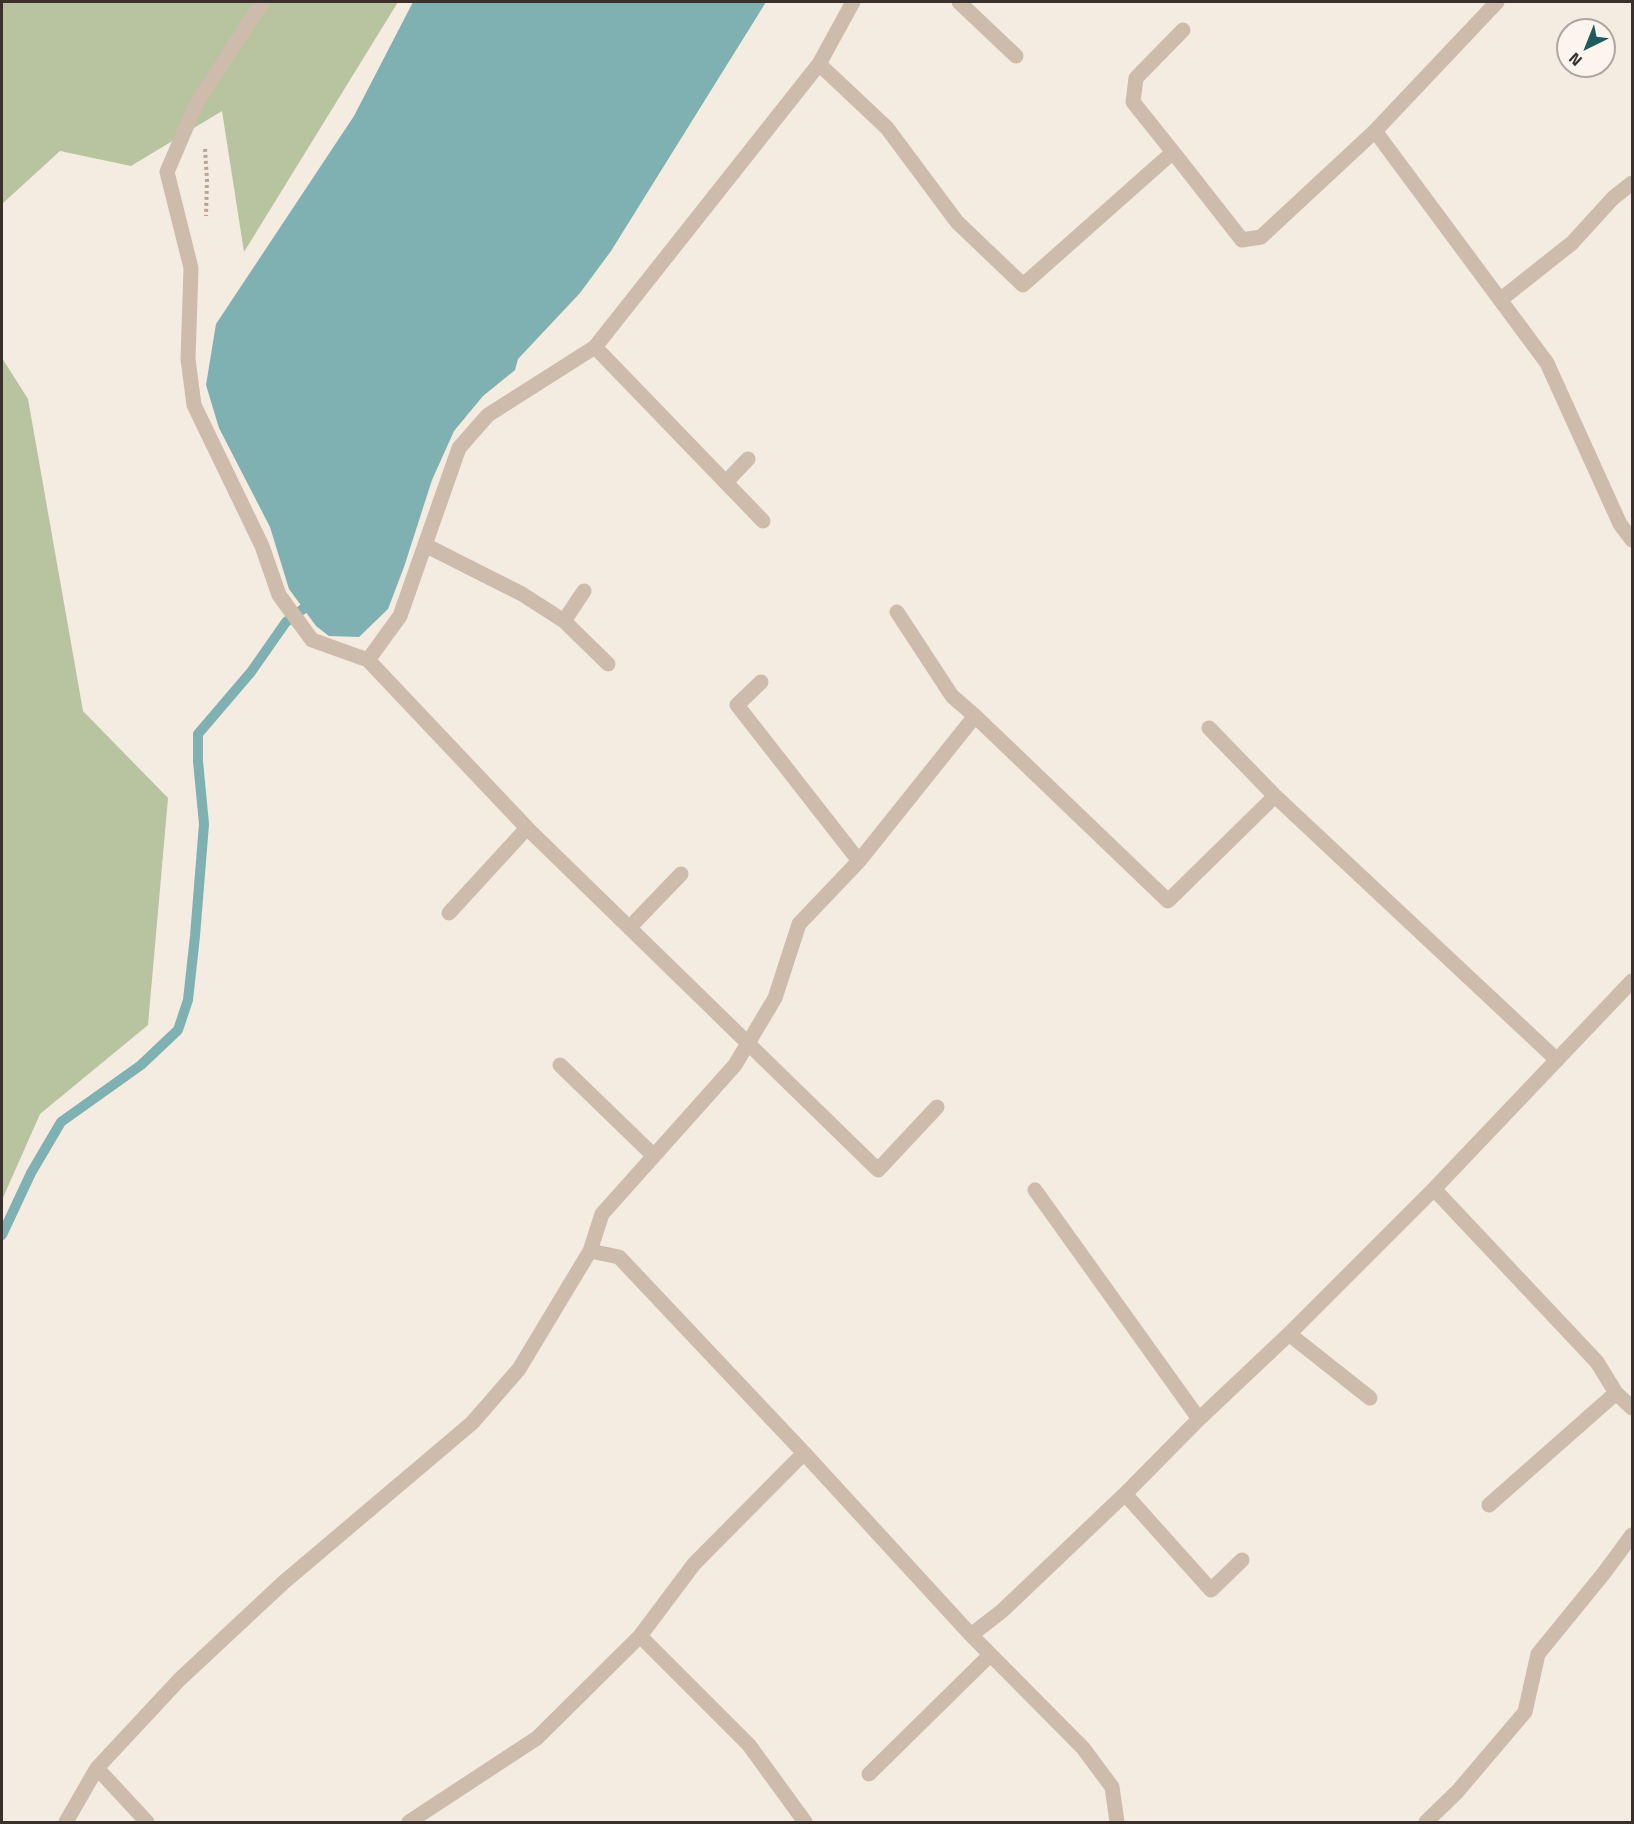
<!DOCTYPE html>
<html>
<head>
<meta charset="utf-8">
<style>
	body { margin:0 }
	#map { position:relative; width:1634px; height:1824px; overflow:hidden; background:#f4ebe1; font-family:"Titillium Web",sans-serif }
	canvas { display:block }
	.frame { position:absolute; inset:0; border:3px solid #3b302b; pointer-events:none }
	.north { position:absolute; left:1556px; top:18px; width:60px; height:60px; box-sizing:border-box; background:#fbf5ee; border:2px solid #aea6a0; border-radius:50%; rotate:223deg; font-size:16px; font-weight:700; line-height:24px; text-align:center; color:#3b302b }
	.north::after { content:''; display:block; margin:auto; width:21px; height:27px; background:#1f5a5e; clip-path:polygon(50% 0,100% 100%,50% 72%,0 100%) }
</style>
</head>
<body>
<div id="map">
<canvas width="1634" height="1824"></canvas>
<div class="frame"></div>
<div class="north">N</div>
</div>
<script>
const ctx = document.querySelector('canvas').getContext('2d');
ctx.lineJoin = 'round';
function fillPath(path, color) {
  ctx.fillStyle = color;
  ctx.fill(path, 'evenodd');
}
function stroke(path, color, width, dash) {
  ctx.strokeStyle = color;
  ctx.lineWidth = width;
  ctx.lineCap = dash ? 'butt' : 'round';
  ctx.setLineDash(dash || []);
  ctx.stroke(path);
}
fillPath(new Path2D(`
	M2,2H398L244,252L222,111L131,166L60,151L2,204Z
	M2,358L28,399L83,711L168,798L148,1025L40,1114L2,1200Z`), '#b8c4a0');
fillPath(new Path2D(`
	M413,2H766L611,251L580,293L518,359L515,370L483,396L454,431L432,480L404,567L388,609L359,637L329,636L316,626L289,589L270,527L219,428L206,385L216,324L354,116Z`), '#7fb0b2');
stroke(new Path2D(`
	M2,1235L31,1173L61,1122L141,1065L178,1030L188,1000L195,936L204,824L198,761V734L251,672L286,622L303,609`), '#7fb0b2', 10);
stroke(new Path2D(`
	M205,149L207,180L206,216`), '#b9a596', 4, [3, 3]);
stroke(new Path2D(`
	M263,2L196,104L167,172L191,268L188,359L194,405L262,546L279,595L312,640L368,660L400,616L459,448L488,415L595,347L819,64L853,2
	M959,2L1016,56
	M819,64L887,128L957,222L1023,285L1173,152L1242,240L1261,237L1375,131L1497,2
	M1375,131L1547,363L1620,524L1632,540
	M1173,152L1133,102L1136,78L1183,30
	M1500,300L1572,243L1613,198L1632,183
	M595,347L763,521
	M726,482L748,459
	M425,545L522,594L564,621L608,664
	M897,612L952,696L975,716
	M564,621L584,591
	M368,660L527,828L878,1170L937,1107
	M761,682L737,705L859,861
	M1209,728L1275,796
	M449,913L527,828
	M630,927L681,874
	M560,1065L654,1156
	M1434,1189L1597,1362L1616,1393L1632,1408
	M1035,1190L1199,1419
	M590,1251L602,1214L735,1065L775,998L799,924L859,861L975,716L1168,901L1275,796L1557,1060
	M1289,1334L1370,1398
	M1125,1494L1211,1590L1242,1560
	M1489,1505L1616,1393
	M971,1635L1083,1748L1112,1787L1117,1822
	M640,1636L749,1745L805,1822
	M97,1768L147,1822
	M869,1774L990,1655
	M66,1822L97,1768L179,1680L284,1582L472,1423L519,1369L590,1251L619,1257L804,1453L971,1635L1002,1611L1125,1494L1199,1419L1289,1334L1434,1189L1632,981
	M409,1822L537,1738L640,1636L694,1564L804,1453
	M1426,1822L1457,1792L1525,1712L1538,1654L1604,1573L1632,1535`), '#cdbbac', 15);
</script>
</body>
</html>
